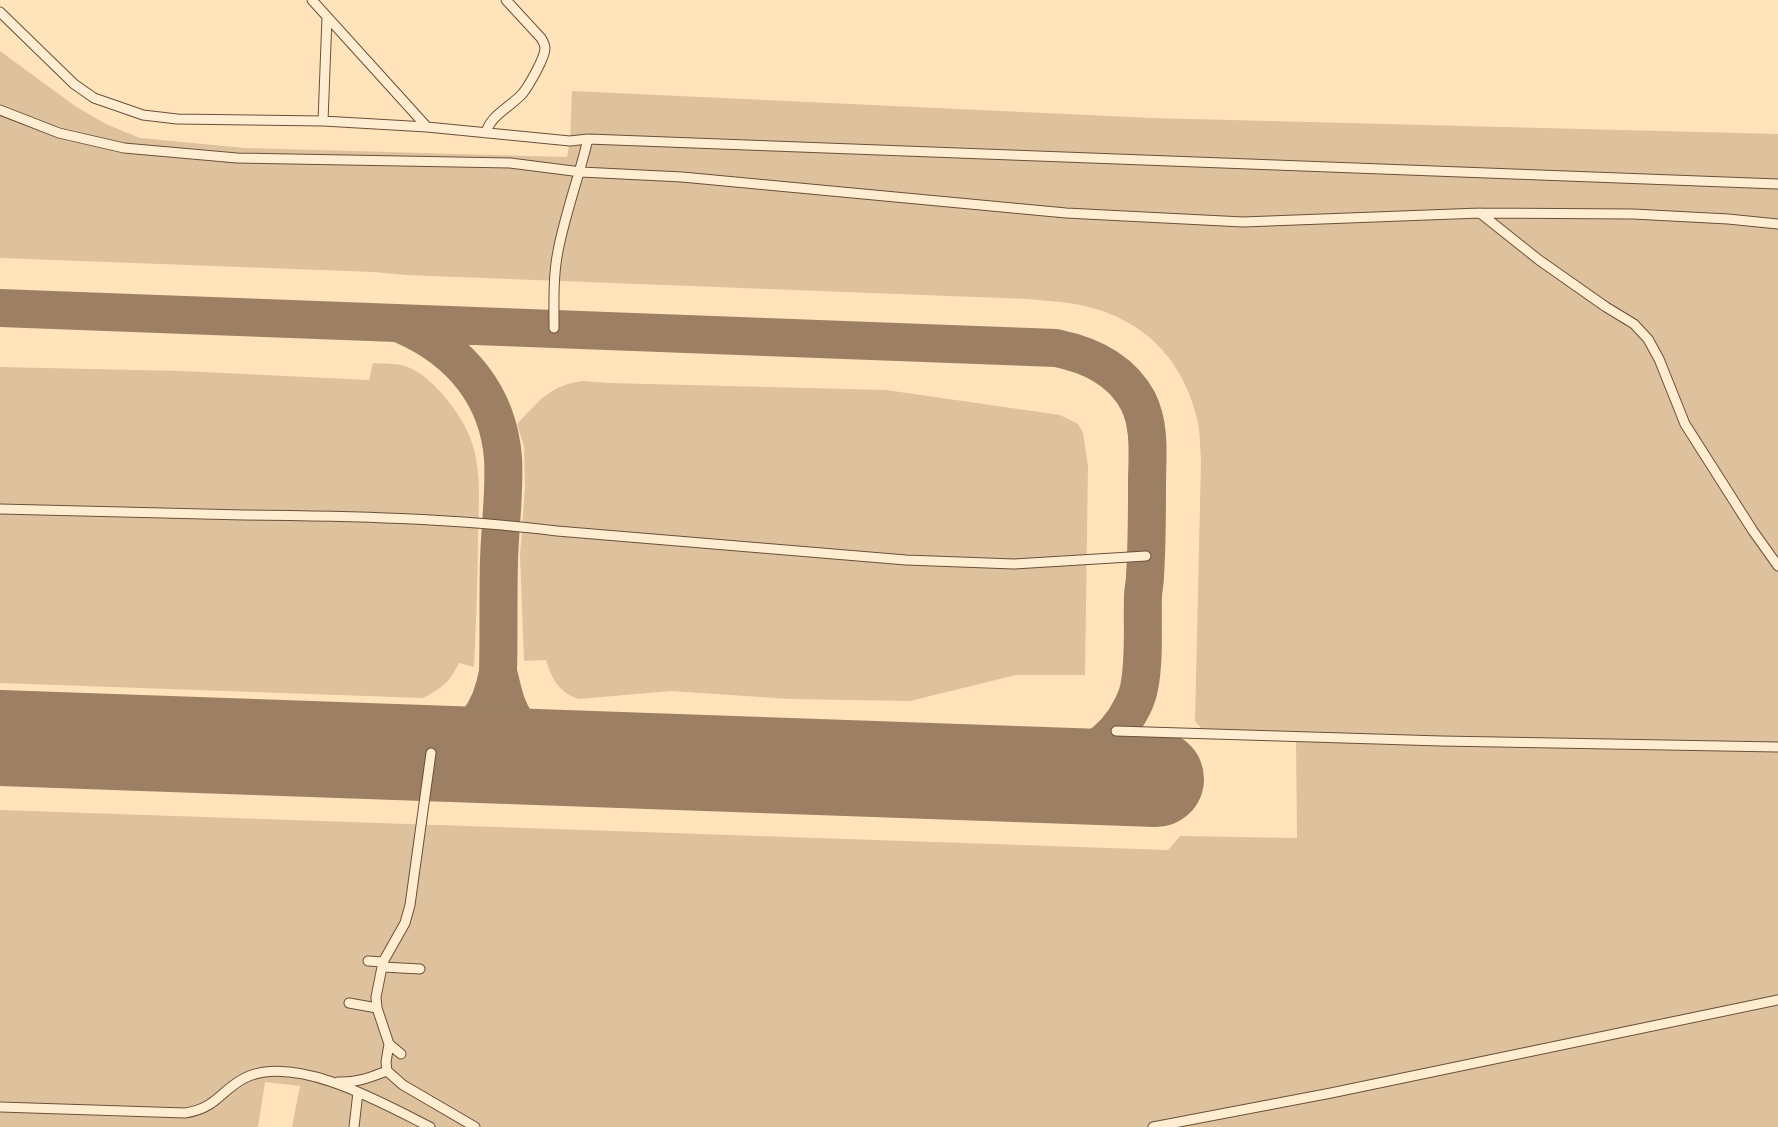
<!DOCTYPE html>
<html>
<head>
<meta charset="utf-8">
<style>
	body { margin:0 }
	canvas { display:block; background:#ffe3ba }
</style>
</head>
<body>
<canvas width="1778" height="1127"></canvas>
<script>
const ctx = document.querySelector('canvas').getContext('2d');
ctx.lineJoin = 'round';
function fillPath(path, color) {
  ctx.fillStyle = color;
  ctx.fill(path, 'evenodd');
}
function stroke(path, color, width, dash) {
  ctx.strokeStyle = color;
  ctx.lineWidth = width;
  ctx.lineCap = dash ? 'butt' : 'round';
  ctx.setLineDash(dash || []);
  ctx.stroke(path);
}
fillPath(new Path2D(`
	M0,51L75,106L106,124L140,138L245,148L567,157L570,141L572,91L1152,118L1778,134V1127H292L300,1086L265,1082L258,1127H0V810L1168,850L1180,836L1297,838L1296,736H1208L1195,721L1201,460C1200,448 1200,435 1198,423C1186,367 1151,325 1096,309C1073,302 1050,301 1027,299L406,275L374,272L0,258Z
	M373,363C383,364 395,363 405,366C432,374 466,419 473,446C481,473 479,504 478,532C478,577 476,622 474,667L459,663C449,683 442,688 423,698L0,683V367L182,371L369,380Z
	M583,381L609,383L886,390L1060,415L1078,424L1083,433L1088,466L1085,675H1016L910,701L790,699L671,691L579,699C559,693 552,679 546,660L524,661L520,556L525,486L524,446L517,424C539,401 550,385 583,381Z`), '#dec29d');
stroke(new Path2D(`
	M0,308L1056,348C1090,355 1121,369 1138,401C1151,427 1147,457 1147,485C1147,515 1147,546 1145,576C1145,583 1143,590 1143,597C1142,627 1145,658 1139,688C1137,700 1130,711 1124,721C1101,755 1066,765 1028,774
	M403,325C460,350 498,395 503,458C505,492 500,526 499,560C498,597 499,634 498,672C490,717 472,733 435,757L423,753
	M498,672C501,683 503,695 507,705C516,729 538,752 562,762L576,758`), '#9d8064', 38);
stroke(new Path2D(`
	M0,738L1156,779`), '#9d8064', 96);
const service = new Path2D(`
	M312,0L427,127
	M0,12L74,84L94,98L143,115L177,119L323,121L427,127L570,141L588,139L1778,184
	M0,110L59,133L124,148L237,158L510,163L581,172L682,177L1066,213L1243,222L1480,213L1633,214L1728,219L1778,224
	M323,121L327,17
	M486,133C490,115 512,106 523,93C529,85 545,58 545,48C545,44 543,42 541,38L506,0
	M1480,213L1539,260L1606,307L1634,324L1648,339L1659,359L1685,424L1753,531L1778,566
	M554,328C554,302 553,276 558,251C565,214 579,177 588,139
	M0,509C81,511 163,513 244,515C349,516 453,518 557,531L906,560L1014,564L1146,556
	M1116,731L1441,741L1778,747
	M431,753L410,905L405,923L383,962L376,997L377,1008L389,1044L386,1062L387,1071L403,1085L475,1127
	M368,961L383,962
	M383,967L420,969
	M349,1003L377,1008
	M389,1044L401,1054
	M338,1082C357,1083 371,1077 387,1071
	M0,1107L185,1113C219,1108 222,1087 249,1076C301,1056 384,1104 430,1127
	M354,1127L358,1092
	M1153,1127L1331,1093L1778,1000`);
stroke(service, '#6c4f38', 11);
stroke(service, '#ffedd2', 9);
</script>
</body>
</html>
